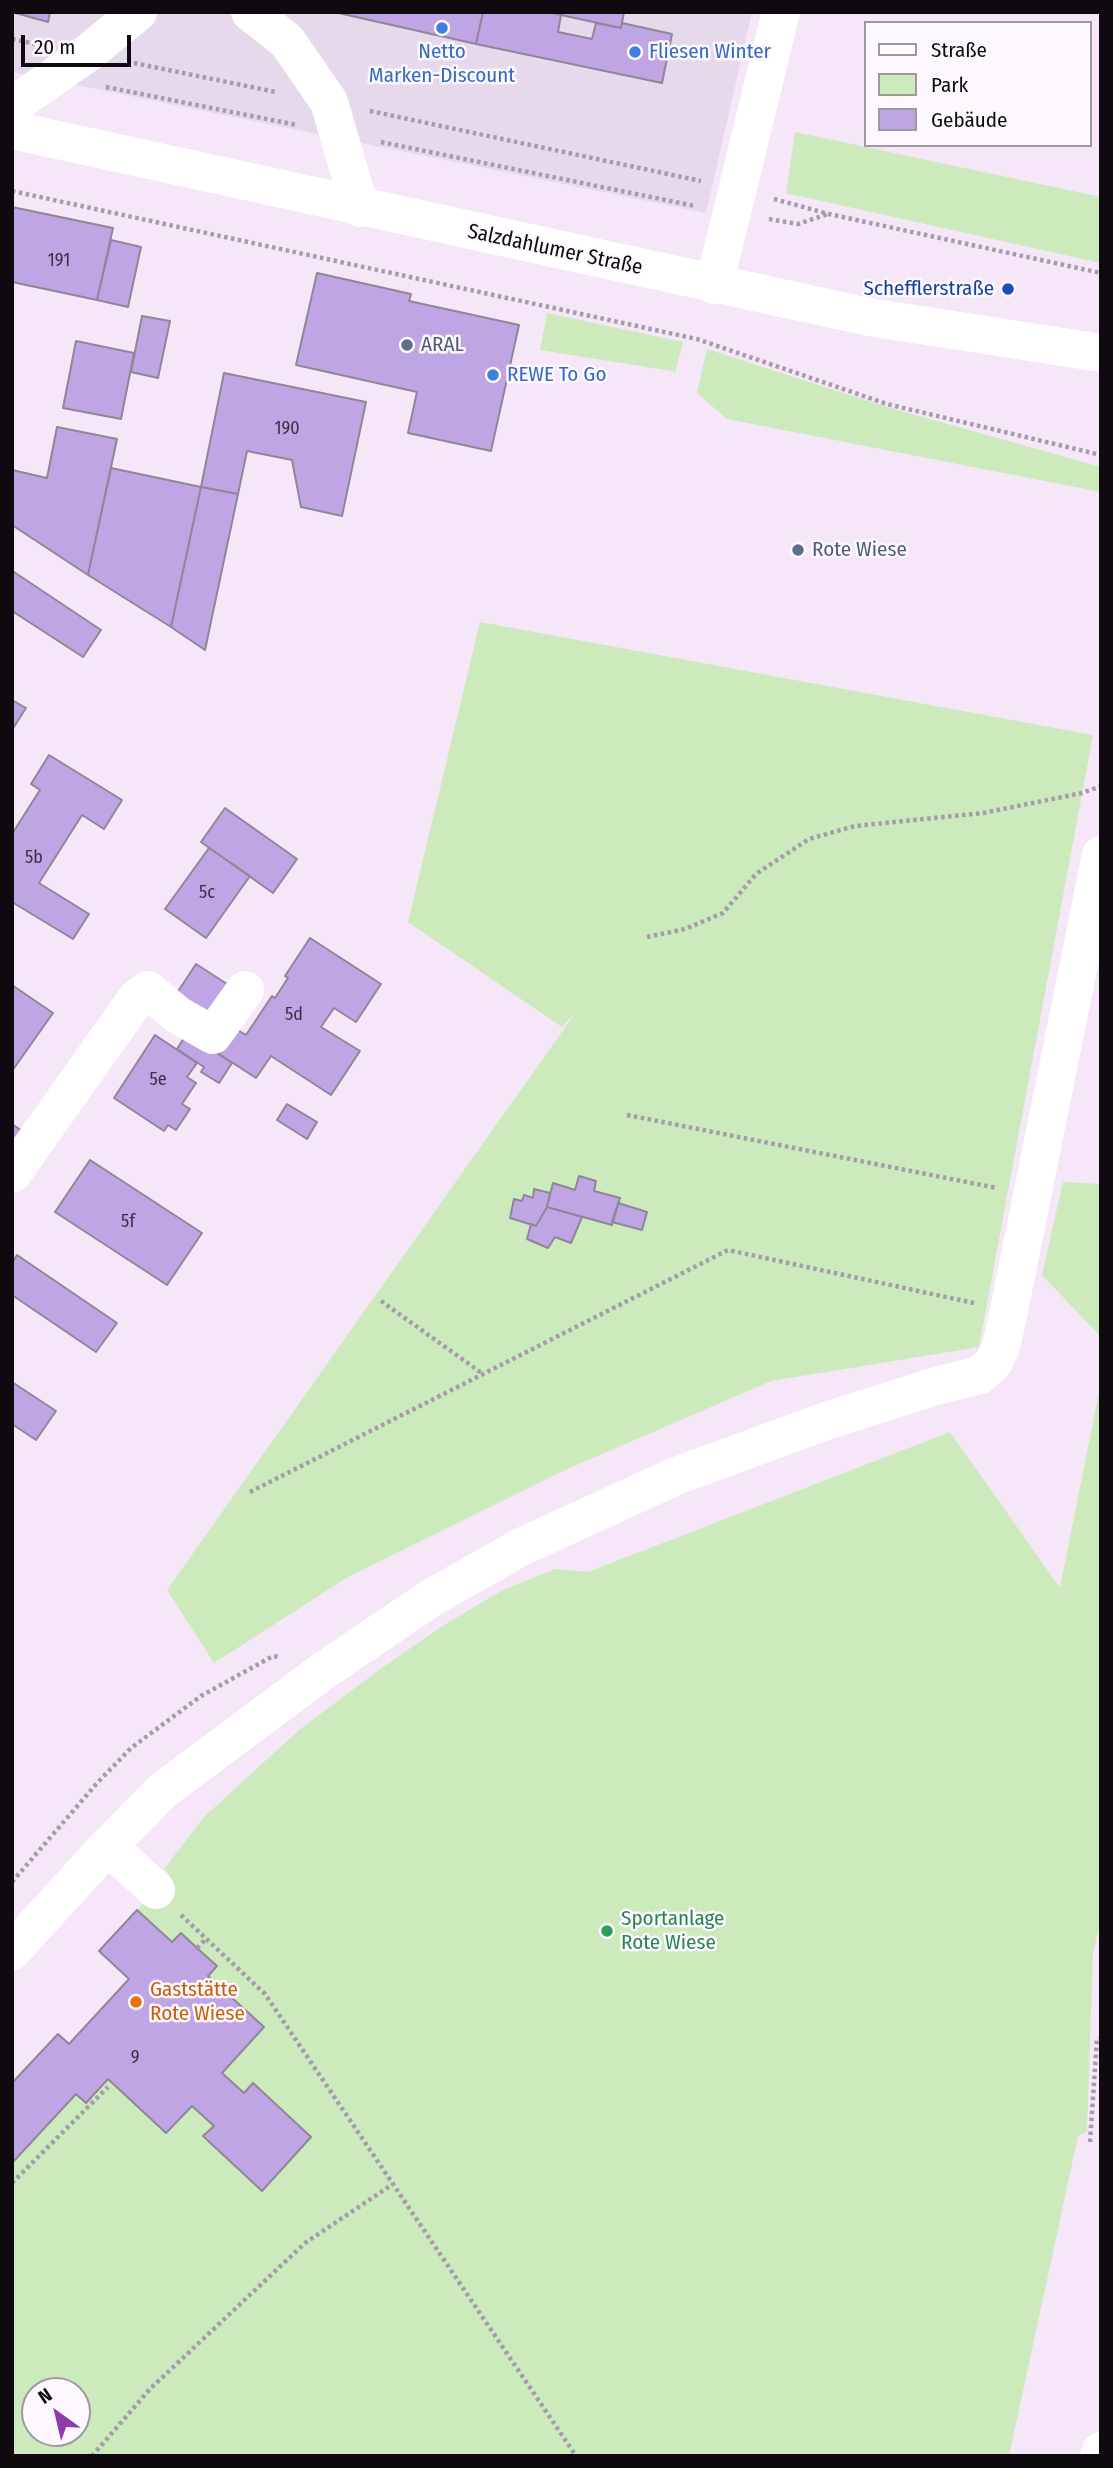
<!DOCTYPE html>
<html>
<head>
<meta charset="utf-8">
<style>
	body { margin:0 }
	#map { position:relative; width:1113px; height:2468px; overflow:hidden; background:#f5e7f8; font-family:"Fira Sans Condensed",sans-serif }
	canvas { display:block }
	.frame { position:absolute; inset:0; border:14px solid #0f0a10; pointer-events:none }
	.legend { position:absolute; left:864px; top:21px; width:228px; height:126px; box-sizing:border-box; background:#fdf8ff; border:2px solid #9e999f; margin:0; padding:9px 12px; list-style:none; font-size:21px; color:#0f0a10 }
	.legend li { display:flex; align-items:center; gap:14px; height:35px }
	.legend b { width:35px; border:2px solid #9e999f }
	.north { position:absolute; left:21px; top:2377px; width:70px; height:70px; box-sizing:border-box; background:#fdf8ff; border:2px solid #9e999f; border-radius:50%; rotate:326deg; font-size:19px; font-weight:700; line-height:28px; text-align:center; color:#0f0a10 }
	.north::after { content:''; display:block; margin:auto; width:24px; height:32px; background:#8e3caa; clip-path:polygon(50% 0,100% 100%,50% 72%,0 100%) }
	.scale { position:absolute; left:21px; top:35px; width:110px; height:32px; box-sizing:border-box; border:4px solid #0f0a10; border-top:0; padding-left:9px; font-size:21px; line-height:24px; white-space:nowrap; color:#0f0a10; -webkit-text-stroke:5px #fdf8ff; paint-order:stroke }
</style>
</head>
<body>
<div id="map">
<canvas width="1113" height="2468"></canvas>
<div class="frame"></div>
<ul class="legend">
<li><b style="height:9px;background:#fff"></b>Straße</li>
<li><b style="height:19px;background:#cceabc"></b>Park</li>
<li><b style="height:19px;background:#c0a5e5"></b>Gebäude</li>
</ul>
<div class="north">N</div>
<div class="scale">20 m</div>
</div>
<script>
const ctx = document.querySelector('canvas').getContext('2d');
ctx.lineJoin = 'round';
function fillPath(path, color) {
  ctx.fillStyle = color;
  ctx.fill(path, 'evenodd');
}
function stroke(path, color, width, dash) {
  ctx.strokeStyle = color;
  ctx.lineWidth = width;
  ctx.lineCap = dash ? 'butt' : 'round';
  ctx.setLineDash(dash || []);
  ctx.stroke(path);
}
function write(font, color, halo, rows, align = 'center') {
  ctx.font = font + ' "Fira Sans Condensed",sans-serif';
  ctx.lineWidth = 5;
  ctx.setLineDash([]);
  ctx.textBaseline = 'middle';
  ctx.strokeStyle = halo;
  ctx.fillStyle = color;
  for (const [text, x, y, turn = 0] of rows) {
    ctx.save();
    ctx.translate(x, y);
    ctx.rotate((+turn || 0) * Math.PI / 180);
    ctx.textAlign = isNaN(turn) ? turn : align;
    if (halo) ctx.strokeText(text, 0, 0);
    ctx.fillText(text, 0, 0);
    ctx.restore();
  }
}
fillPath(new Path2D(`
	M12,12H752L706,213L12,72Z`), '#e7d9ec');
fillPath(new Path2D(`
	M795,132L1101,197V263L786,193Z
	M547,313L683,342L675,373L672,371L540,350Z
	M707,349L887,407L1101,467V492L727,419L697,393Z
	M480,622L1093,735L979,1347L771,1381L563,1471L348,1577L214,1663L167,1590L576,1012L562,1027L408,922Z
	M1063,1182L1101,1184V1337L1042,1275Z
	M1101,1382V1920L1093,1952L1087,2131L1078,2136L1009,2456H12V2082L58,2034L69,2044L129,1979L99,1951L170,1875L164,1869L204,1817L299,1730L383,1667L444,1625L503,1590L555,1569L588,1572L950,1432L1060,1588ZM35,2391H77V2433H35Z`), '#cceabc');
const building = new Path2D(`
	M12,12H50L48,22Z
	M334,12H483L476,44Z
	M483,12H549L561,15L558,32L592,39L596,23L621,28L622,23L672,34L662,83L476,44Z
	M562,12H624L621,28L561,15Z
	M12,207L113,228L97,300L12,282Z
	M111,240L141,247L128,307L97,300Z
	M317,273L411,294L409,301L519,325L491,451L408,433L417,392L296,365Z
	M142,316L170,321L158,378L131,372Z
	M76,341L134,353L121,419L63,408Z
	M224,373L366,402L342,516L301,507L292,460L247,451L238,494L201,487Z
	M57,427L117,439L88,575L12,525V470L47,478Z
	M111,468L201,487L171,627L88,575Z
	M201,487L238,494L205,650L171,627Z
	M14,572L101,630L83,657L12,611V576Z
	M12,700L26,708L12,730Z
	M49,755L122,800L104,829L82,815L39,883L89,914L73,939L12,902V834L40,790L31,784Z
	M225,808L297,859L273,893L201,842Z
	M209,848L250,876L206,938L165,909Z
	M310,938L381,984L356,1022L334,1008L321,1027L360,1051L331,1095L271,1056L256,1078L219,1054L236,1029L246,1035L272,996L275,998L288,978L285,976Z
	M196,964L227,984L203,1020L173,999Z
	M12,985L53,1013L12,1071Z
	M187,1033L232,1063L219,1083L201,1072L204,1067L177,1049Z
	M155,1035L197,1063L187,1077L196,1083L182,1104L190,1109L176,1130L168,1125L164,1131L114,1098Z
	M287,1104L317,1122L307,1139L277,1120Z
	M12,1124L22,1131L12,1145Z
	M90,1160L202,1233L167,1285L55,1212Z
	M579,1176L596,1181L594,1191L620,1198L612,1225L547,1207L553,1183L575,1190Z
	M534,1189L550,1193L547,1207L536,1226L510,1218L514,1199L522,1201L524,1195L533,1198Z
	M618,1203L647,1212L642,1230L612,1222Z
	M547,1207L582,1217L571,1243L555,1237L548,1248L527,1239L531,1224L536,1226Z
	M17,1255L117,1323L96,1352L12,1295V1263Z
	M12,1382L56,1411L36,1440L12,1424Z
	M137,1910L172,1942L181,1933L197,1948L217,1966L208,1976L264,2027L222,2073L244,2093L253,2083L311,2137L262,2191L203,2136L214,2126L192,2106L166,2133L108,2079L86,2103L76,2094L12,2163V2083L58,2034L69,2044L129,1979L99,1951Z`);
fillPath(building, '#c0a5e5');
stroke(building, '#8d8798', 2);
stroke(new Path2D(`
	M12,39L36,44
	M134,63L276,92
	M106,87L297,125
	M370,111L701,181
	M381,142L695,206
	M12,191L697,339L887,404L1101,455
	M774,199L829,214L1101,273
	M769,219L798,224L828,214
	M647,937L685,929L723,913L756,874L809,839L855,826L983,813L1082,793L1101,786
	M627,1115L997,1188
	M381,1301L483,1374
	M250,1492L728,1250L974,1303
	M12,1882L98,1782L131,1748L201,1696L273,1656L279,1657
	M181,1915L265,1994L576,2456
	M197,1948L206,1939
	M1090,2142L1097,2039L1101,2038
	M12,2183L108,2087
	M92,2456L150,2389L305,2243L393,2184`), '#a69ba8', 4.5, [3.5, 3.5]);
stroke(new Path2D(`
	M250,12L287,41L329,102L360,208
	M12,106L88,53L138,12
	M714,285L781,12
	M12,1174L137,998L148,990L178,1015L213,1035L245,990
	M108,1846L156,1890
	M12,1951L93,1862L162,1791L326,1669L431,1598L521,1547L676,1476L826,1421L936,1386L980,1375L993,1363L1001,1347L1009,1310L1101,855`), '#fff', 38);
stroke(new Path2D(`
	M12,130L869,317L1101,353`), '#fff', 38);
stroke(new Path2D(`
	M1099,2456L1101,2451`), '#fff', 38);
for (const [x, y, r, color] of [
	[442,28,7,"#3f7fe0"],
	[635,52,7,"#3f7fe0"],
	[1008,289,7,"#1a4fb4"],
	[407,345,7,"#5c6f8a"],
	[493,375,7,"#3f7fe0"],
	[798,550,7,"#5c6f8a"],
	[607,1931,7,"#2e9e5b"],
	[136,2002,7,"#e8710a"]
]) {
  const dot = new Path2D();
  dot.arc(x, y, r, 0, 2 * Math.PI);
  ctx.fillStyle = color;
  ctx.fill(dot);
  stroke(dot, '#fdf8ff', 2.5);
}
write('18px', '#3b3145', null, [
	["191",59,261],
	["190",287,429],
	["5b",34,858],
	["5c",207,893],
	["5d",294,1015],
	["5e",158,1080],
	["5f",128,1222],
	["9",135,2058]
]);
write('21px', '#366cbe', '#fdf8ff', [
	["Netto",442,52,"center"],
	["Marken-Discount",442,76,"center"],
	["Fliesen Winter",649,52],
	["REWE To Go",507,375]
], 'left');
write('21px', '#0f0a10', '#fdf8ff', [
	["Salzdahlumer Straße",555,250,12]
]);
write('21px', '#164399', '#fdf8ff', [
	["Schefflerstraße",994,289]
], 'right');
write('21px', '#4e5e75', '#fdf8ff', [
	["ARAL",421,345],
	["Rote Wiese",812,550]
], 'left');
write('21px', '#27864d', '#fdf8ff', [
	["Sportanlage",621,1919],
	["Rote Wiese",621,1943]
], 'left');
write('21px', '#c56008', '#fdf8ff', [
	["Gaststätte",150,1990],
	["Rote Wiese",150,2014]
], 'left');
</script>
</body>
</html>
